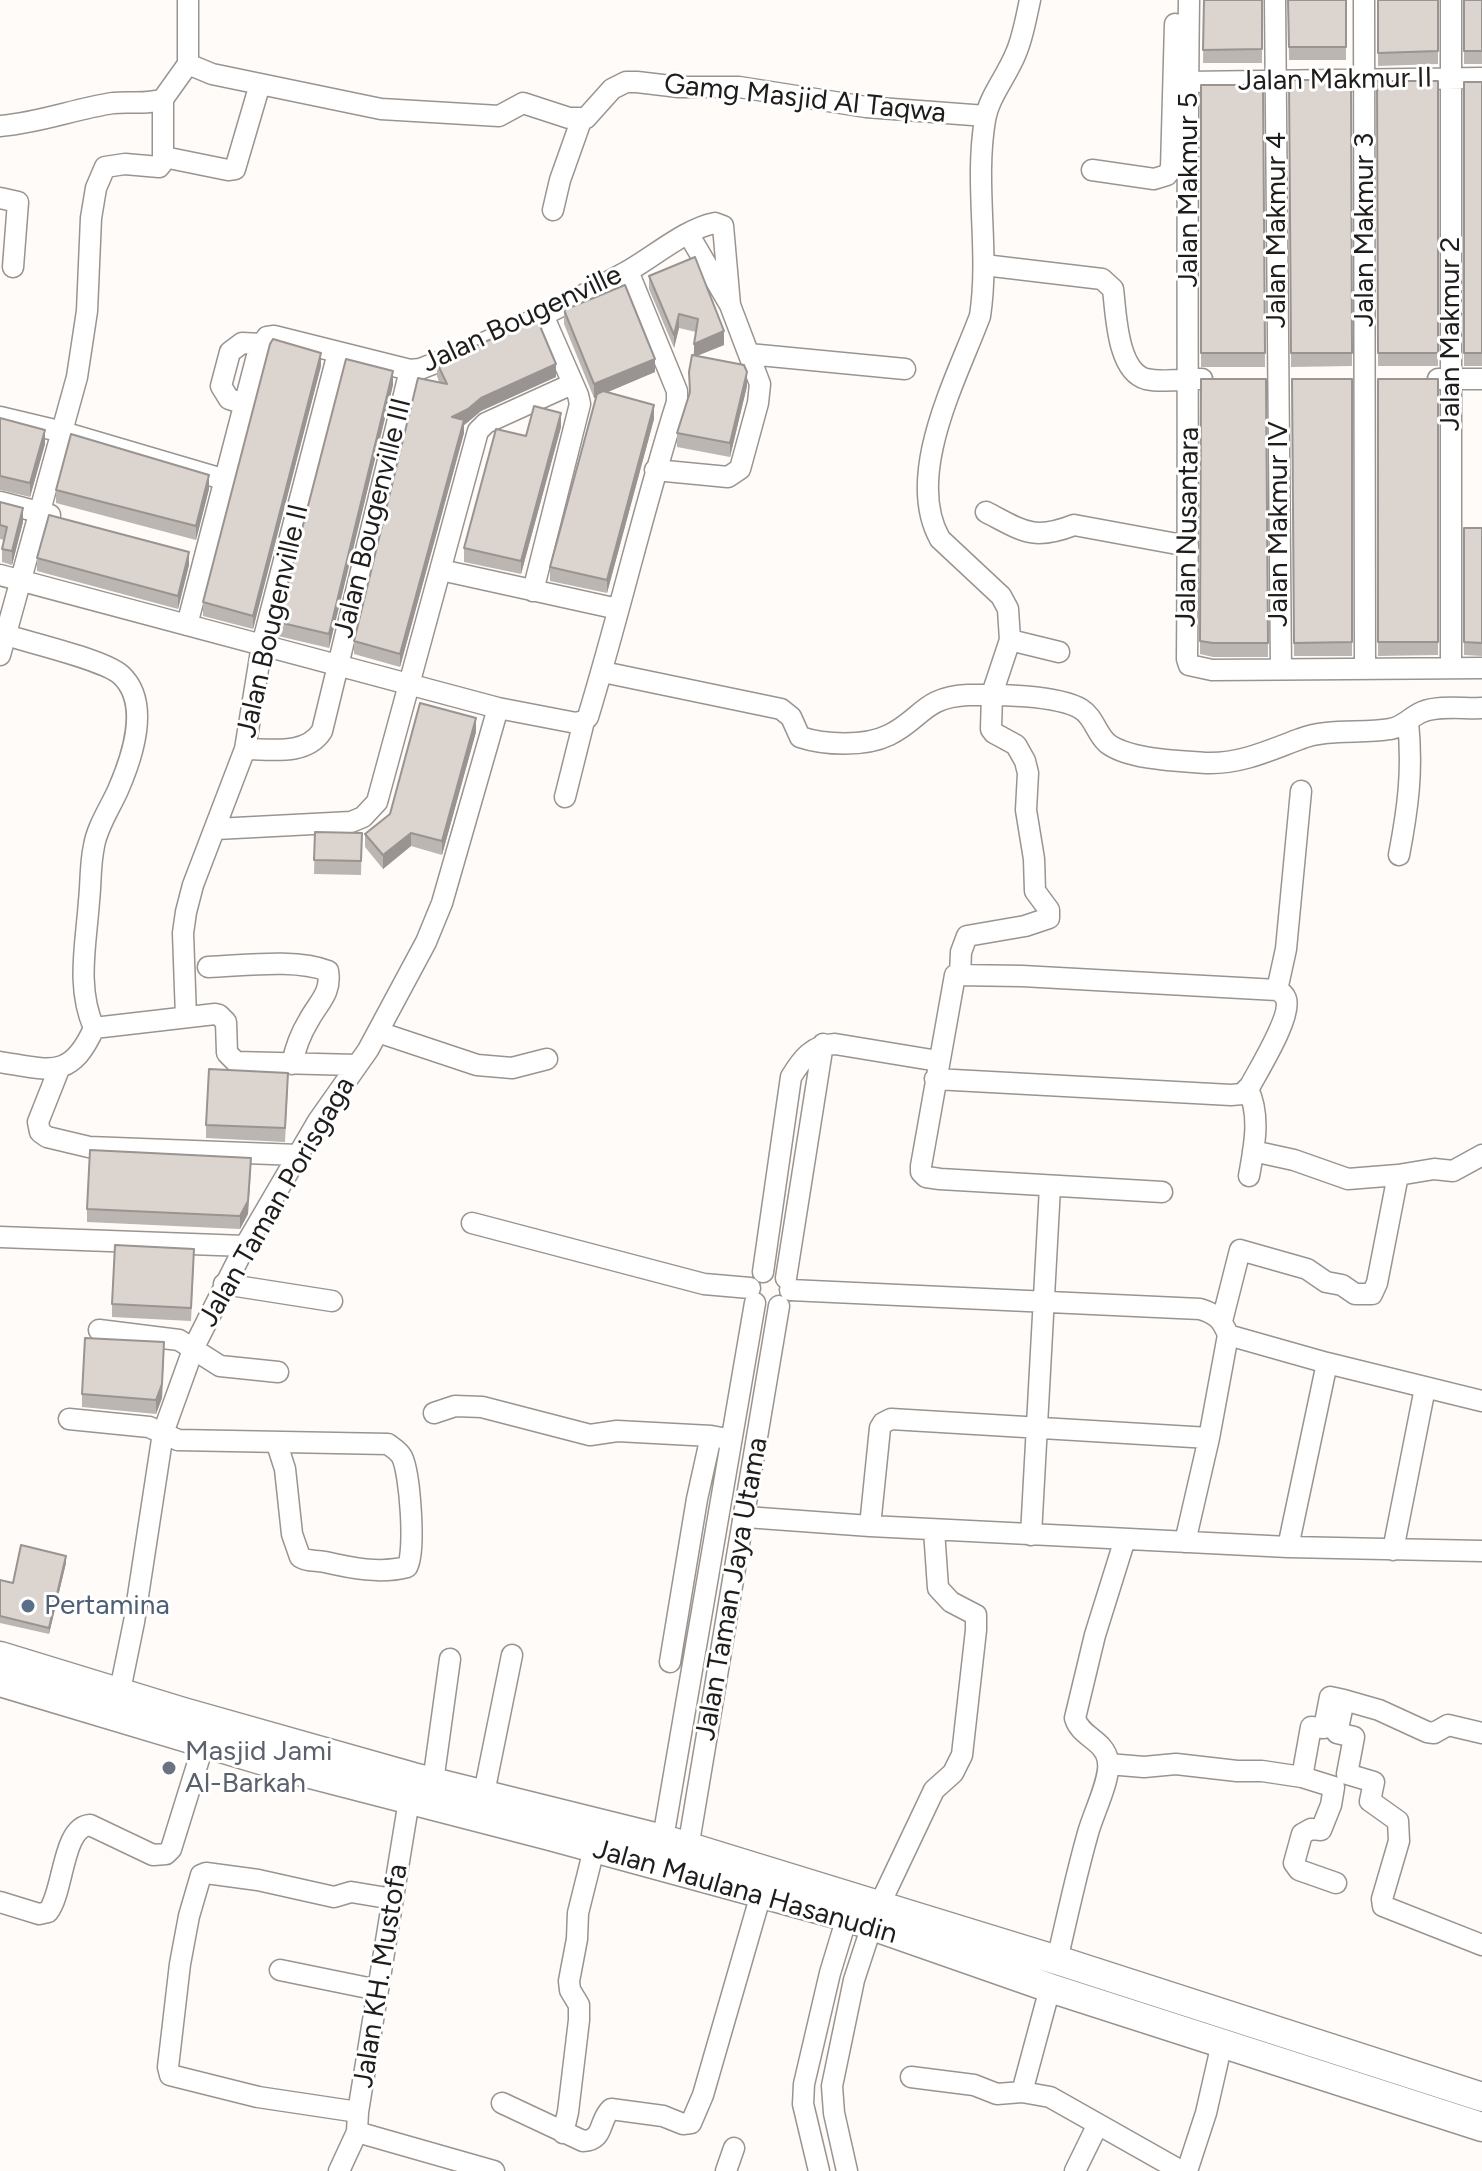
<!DOCTYPE html>
<html>
<head>
<meta charset="utf-8">
<style>
	body { margin:0 }
	canvas { display:block; background:#fffbf8 }
</style>
</head>
<body>
<canvas width="1482" height="2171"></canvas>
<script>
const ctx = document.querySelector('canvas').getContext('2d');
ctx.lineJoin = 'round';
function stroke(path, color, width, dash) {
  ctx.strokeStyle = color;
  ctx.lineWidth = width;
  ctx.lineCap = dash ? 'butt' : 'round';
  ctx.setLineDash(dash || []);
  ctx.stroke(path);
}
function fillPath(path, color) {
  ctx.fillStyle = color;
  ctx.fill(path, 'evenodd');
}
function write(font, color, halo, rows, align = 'center') {
  ctx.font = font + ' Figtree,sans-serif';
  ctx.lineWidth = 6;
  ctx.setLineDash([]);
  ctx.textBaseline = 'middle';
  ctx.strokeStyle = halo;
  ctx.fillStyle = color;
  for (const [text, x, y, turn = 0] of rows) {
    ctx.save();
    ctx.translate(x, y);
    ctx.rotate((+turn || 0) * Math.PI / 180);
    ctx.textAlign = isNaN(turn) ? turn : align;
    if (halo) ctx.strokeText(text, 0, 0);
    ctx.fillText(text, 0, 0);
    ctx.restore();
  }
}
const street = new Path2D(`
	M188,0V64L212,74L381,109L499,116L523,103L569,118H586L612,89L626,82H637L679,87H739L866,107L986,116
	M1189,0C1186,219 1189,439 1187,659L1189,665L1212,670L1482,668
	M1275,0L1281,669
	M1364,0L1365,667
	M1188,82L1482,78
	M0,126C39,123 74,109 113,103C130,101 147,105 163,99
	M164,157L228,170L235,169L260,84
	M1092,170L1154,179L1167,175L1171,168L1175,24
	M0,198L18,202L13,267
	M553,210L560,180L582,118
	M984,265L1102,279L1113,289C1116,313 1117,371 1146,379C1162,383 1185,379 1202,379
	M749,354L905,369
	M1438,379H1482
	M245,404L229,399L221,386L230,352L242,343L261,344
	M0,417L63,432L226,480
	M655,470L728,477L740,469L758,403L760,384L730,305L689,235
	M0,502L50,515
	M986,512C1023,531 1033,541 1074,525L1188,546
	M441,570L618,609
	M0,575L498,708L576,723L584,721
	M533,591L580,404L578,395L543,315
	M187,625L258,352L267,337L274,336L410,370L420,369C491,342 561,308 628,271C653,257 687,228 715,223L723,226L730,305
	M6,635C31,643 105,660 121,675C151,703 132,758 118,790C110,808 97,827 94,846C90,864 91,883 89,901C86,945 76,987 94,1028
	M1010,640L1059,652
	M0,655L77,377L87,311L91,218L96,188L105,167L125,164L159,167L163,162V99L188,64
	M1451,668V0
	M603,672L781,709L791,717L800,737C824,745 865,747 889,735C922,719 923,697 968,695C995,694 1058,695 1081,709C1094,717 1096,733 1107,743C1128,760 1181,761 1207,763C1241,764 1270,750 1300,739C1328,728 1361,734 1390,729C1404,727 1410,717 1422,712C1439,705 1464,709 1482,708
	M245,749C271,749 306,756 322,731L410,370
	M565,797L584,721L588,717C620,612 644,506 677,402V391L628,271
	M216,829L351,822L363,817L377,802L478,431L486,423L572,384
	M1399,855C1408,808 1413,770 1408,722
	M208,967C242,966 295,958 328,971C332,993 318,1003 309,1020C301,1033 295,1049 292,1064
	M960,975L961,952L967,936L1025,926L1049,918V910L1035,891L1034,859L1026,810L1028,773L1025,761L1016,745L994,733L991,729L992,694L1010,640L1008,609L1001,596L940,539C904,475 957,378 980,316C990,251 974,185 985,120C989,96 1007,76 1016,53C1023,37 1026,18 1030,0
	M1277,990L1286,949L1301,791
	M186,1017L183,933L186,912L193,885L245,749L262,645L338,353
	M378,1032L477,1065L512,1068L547,1059
	M0,1062C50,1070 71,1080 94,1028L215,1014L219,1015L226,1022L227,1053L236,1062L357,1065
	M59,1069L38,1122L40,1132L47,1137L89,1147L298,1155
	M935,1079L1231,1095L1242,1094L1250,1086C1259,1069 1292,1016 1286,999C1284,994 1282,993 1277,990L1022,976L955,975L921,1166V1172L926,1177L940,1179L1162,1192
	M1248,1089C1261,1116 1254,1148 1249,1176
	M1253,1151L1294,1160L1348,1179L1398,1175
	M472,1223L704,1284L750,1288
	M0,1237L245,1246
	M763,1272L791,1077C802,1059 812,1045 835,1044L938,1061
	M786,1278L823,1044
	M224,1284L332,1301
	M790,1290L1200,1309C1216,1314 1222,1319 1228,1335L1209,1438L1185,1542
	M1222,1321L1240,1250L1307,1269L1326,1282L1342,1285L1355,1294H1372L1377,1283L1398,1175L1434,1169L1453,1171L1482,1155
	M99,1330L179,1340L220,1366L278,1372
	M1228,1335L1327,1363L1482,1401
	M434,1413L455,1406L482,1407L590,1435L617,1431L711,1436
	M69,1419L149,1427L178,1440L388,1444C393,1448 399,1451 402,1457C410,1473 416,1553 407,1567C380,1574 351,1568 325,1562C315,1560 308,1562 300,1557L292,1534L285,1469L277,1444
	M746,1517L870,1526L1288,1547L1482,1551
	M870,1526L880,1428L883,1423L891,1419L1209,1438
	M1031,1535L1050,1187
	M1288,1547L1327,1363
	M1393,1550L1425,1388
	M670,1662L697,1499L711,1436L722,1438
	M117,1705L134,1622L163,1433L194,1347L245,1246L318,1121L368,1050L426,942L442,903L498,708
	M1482,1733L1448,1725L1434,1733L1427,1732L1379,1710L1344,1700L1337,1733L1354,1737L1347,1774L1374,1782L1370,1801L1398,1821L1399,1841L1382,1899L1383,1906L1482,1945
	M1108,1764L1144,1767L1176,1764L1237,1771H1262L1302,1777L1334,1787L1331,1805L1321,1830L1311,1829L1302,1834L1294,1863L1299,1870L1336,1883
	M1302,1777L1311,1727L1324,1728L1330,1697L1344,1700
	M433,1782L450,1659
	M484,1793L512,1655
	M661,1850L755,1303
	M686,1860L779,1306
	M0,1902L39,1914L48,1912C64,1892 62,1827 90,1825L153,1855L166,1854L171,1849L204,1743
	M879,1906L934,1790L953,1773L962,1755L976,1630V1615L951,1602L938,1588L934,1530
	M1057,1960C1067,1918 1076,1875 1088,1833C1093,1814 1111,1779 1108,1761C1105,1740 1080,1737 1075,1718L1095,1635L1125,1539
	M280,1970L378,1990
	M1050,1988L1022,2092L1050,2097L1181,2171
	M911,2077L974,2085L997,2094L1022,2092
	M502,2103L583,2141C605,2140 598,2121 611,2109L663,2116L683,2124L691,2123L703,2095L761,1894
	M358,2112L258,2097L170,2075L168,2067L180,1964L189,1916L201,1875L206,1873L258,1880L334,1897L351,1892L393,1899
	M357,2132L494,2171
	M563,2133L568,2112L579,2020V2005L570,1990L569,1981L577,1939L578,1913L594,1849
	M339,2171L357,2132L358,2112L411,1788
	M726,2171L734,2148
	M819,2171L803,2104L804,2084L830,1973L847,1917
	M847,2171L834,2113L832,2086L854,1980L872,1925
	M1075,2171L1098,2124
	M1187,2171L1206,2113L1222,2043`);
const secondary = new Path2D(`
	M0,1656L183,1712L413,1777L663,1839L1057,1960L1482,2097
	M0,1682L291,1769L550,1836L847,1917L1050,1988L1482,2127`);
stroke(street, '#9a948f', 23);
stroke(secondary, '#9a948f', 31);
stroke(street, '#fff', 20);
stroke(secondary, '#fff', 28);
fillPath(new Path2D(`
	M1204,0H1262V63H1203Z
	M1288,0H1346V60H1289Z
	M1378,0H1438V64L1378,66Z
	M1464,0H1482V64H1464Z
	M1289,80H1351L1352,366L1291,367Z
	M1377,81H1438V366H1378Z
	M1464,82H1482V366H1464Z
	M1201,85H1263L1265,367H1201Z
	M695,257L724,345L697,356L747,386L730,457L677,447V433L689,394L696,332L679,328L674,348L649,289V276Z
	M564,310L655,372L607,392L654,419L607,593L550,581V567L596,397L594,398L564,324Z
	M437,363L556,377L481,411L468,422L464,425V433L400,667L354,654V641L439,382L437,376Z
	M321,366L253,629L203,616V602Z
	M1201,379H1266L1268,657H1213L1200,654Z
	M1292,379H1352V656H1294Z
	M1378,379H1438V655L1378,656Z
	M393,385L329,648L278,636V622Z
	M0,418L45,444L30,497L0,490Z
	M561,427L521,574L464,562V548L526,436Z
	M209,489L196,540L56,503V490Z
	M0,502L23,522L12,565L2,562V549L4,540L0,539Z
	M1464,528H1482V656L1464,655Z
	M37,558L189,565L178,609L37,571Z
	M476,732L442,855L411,846L383,869L365,847V834L390,814Z
	M315,832L362,833L361,875L314,874Z
	M288,1087L285,1142L206,1138V1125Z
	M251,1171L248,1214L240,1229L87,1222V1209Z
	M194,1263L191,1321L112,1317V1304Z
	M164,1355L162,1398L156,1414L82,1407V1394Z
	M66,1563L49,1634L0,1623V1580L13,1583Z`), '#bcb6b2');
fillPath(new Path2D(`
	M679,314V328L674,348V335Z
	M724,331V345L694,357V344Z
	M321,353V366L253,629V616Z
	M655,359V372L594,398V384Z
	M556,364V377L481,411L468,422L464,425V433L400,667V654L452,417L481,398Z
	M393,371V385L329,648V634Z
	M747,372V386L730,457V443Z
	M654,405V419L607,593V580Z
	M561,413V427L521,574V561Z
	M45,430V444L30,497V483Z
	M209,475V489L196,540V526Z
	M23,508V522L12,565V551Z
	M189,552V565L178,609V596Z
	M476,718V732L442,855V841Z
	M411,833V846L383,869V855Z
	M251,1158L248,1214L240,1229V1216Z
	M164,1342L162,1398L156,1414V1400Z
	M66,1556V1563L49,1634V1628Z`), '#999491');
const building = new Path2D(`
	M1204,0H1262V49L1203,50Z
	M1288,0H1346V47H1289Z
	M1378,0H1438V51L1378,53Z
	M1464,0H1482V51H1464Z
	M1289,80H1351L1352,353H1291Z
	M1377,81H1438V353H1378Z
	M1464,82H1482V353H1464Z
	M1201,85H1263L1265,353H1201Z
	M695,257L724,331L694,344L698,319L679,314L674,335L649,276Z
	M625,285L655,359L594,384L564,310Z
	M537,319L556,364L481,398L468,409L452,417L464,420L400,654L354,641L418,378L447,384L437,363Z
	M273,339L321,353L253,616L203,602L270,344Z
	M692,355L744,365L747,372L730,443L677,433L690,392L689,372Z
	M346,359L393,371L329,634L278,622Z
	M1201,379H1266L1268,643H1213L1200,641Z
	M1292,379H1352V642L1294,643Z
	M1378,379H1438V642H1378Z
	M603,391L654,405L607,580L550,567L597,394Z
	M534,406L561,413L521,561L464,548L496,429L526,436Z
	M0,418L45,430L30,483L0,476Z
	M71,434L209,475L196,526L56,490Z
	M0,502L23,508L12,551L2,549L7,527L0,525Z
	M49,515L189,552L178,596L37,558Z
	M1464,528H1482V643L1464,642Z
	M420,703L476,718L442,841L411,833L383,855L365,834L390,814Z
	M315,832L362,833L361,861L314,860Z
	M209,1069L288,1073L285,1128L206,1125Z
	M90,1150L251,1158L248,1201L240,1216L87,1209Z
	M115,1245L194,1249L191,1308L112,1304Z
	M85,1338L164,1342L162,1384L156,1400L82,1394Z
	M21,1545L66,1556L49,1628L0,1616V1580L13,1583Z`);
fillPath(building, '#dbd4cf');
stroke(building, '#999491', 2);
for (const [x, y, r, color] of [
	[28,1606,8,"#5c6f8a"],
	[169,1768,8,"#6b7280"]
]) {
  const dot = new Path2D();
  dot.arc(x, y, r, 0, 2 * Math.PI);
  ctx.fillStyle = color;
  ctx.fill(dot);
  stroke(dot, '#fff', 3);
}
write('28px', '#1f1d1b', '#fff', [
	["Jalan Makmur II",1335,80,-1],
	["Gamg Masjid Al Taqwa",805,99,6],
	["Jalan Makmur 5",1189,190,-90],
	["Jalan Makmur 4",1277,230,-90],
	["Jalan Makmur 3",1365,230,-90],
	["Jalan Bougenville",522,319,-25],
	["Jalan Makmur 2",1451,334,-90],
	["Jalan Bougenville III",373,518,-76],
	["Jalan Makmur IV",1279,524,-90],
	["Jalan Nusantara",1188,527,-89],
	["Jalan Bougenville II",273,621,-77],
	["Jalan Taman Porisgaga",277,1202,-60],
	["Jalan Taman Jaya Utama",732,1589,-80],
	["Jalan Maulana Hasanudin",745,1892,16],
	["Jalan KH. Mustofa",381,1976,-81]
]);
write('28px', '#4e5e75', '#fff', [
	["Pertamina",44,1606]
], 'left');
write('28px', '#5b616d', '#fff', [
	["Masjid Jami",185,1752],
	["Al-Barkah",185,1784]
], 'left');
</script>
</body>
</html>
